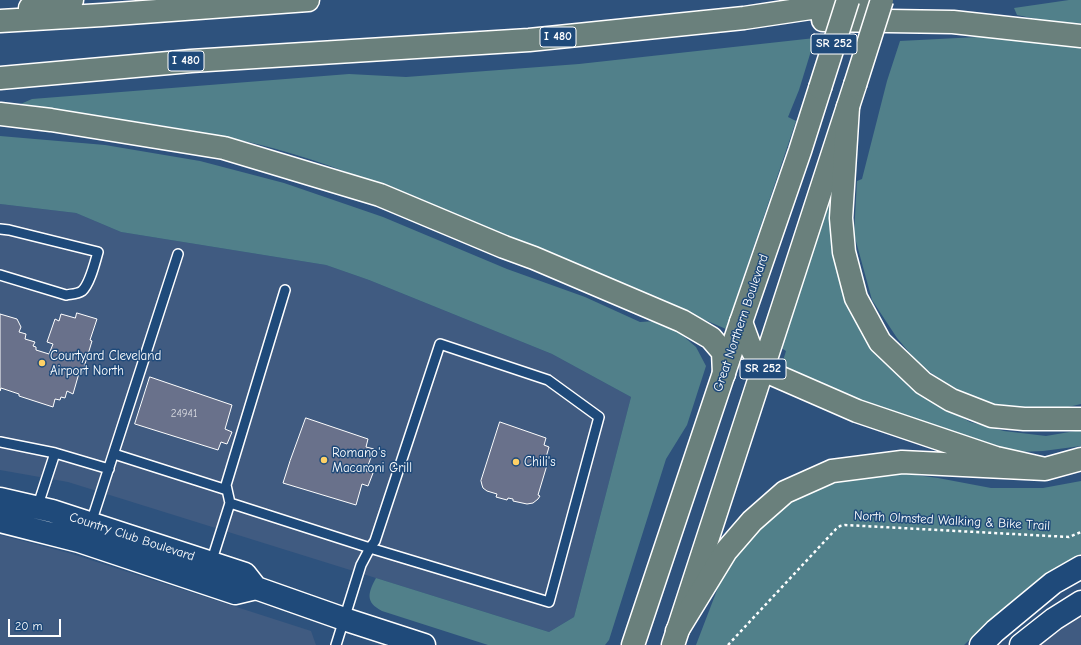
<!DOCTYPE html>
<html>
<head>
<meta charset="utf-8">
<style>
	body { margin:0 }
	#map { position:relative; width:1081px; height:645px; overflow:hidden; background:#2e527d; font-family:"Comic Neue",sans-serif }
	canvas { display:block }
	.scale { position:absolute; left:8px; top:619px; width:53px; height:18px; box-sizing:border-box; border:2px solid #fff; border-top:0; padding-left:5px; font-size:12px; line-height:14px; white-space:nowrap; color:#fff; -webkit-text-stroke:3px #1f4a7a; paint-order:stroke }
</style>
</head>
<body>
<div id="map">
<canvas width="1081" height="645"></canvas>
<div class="scale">20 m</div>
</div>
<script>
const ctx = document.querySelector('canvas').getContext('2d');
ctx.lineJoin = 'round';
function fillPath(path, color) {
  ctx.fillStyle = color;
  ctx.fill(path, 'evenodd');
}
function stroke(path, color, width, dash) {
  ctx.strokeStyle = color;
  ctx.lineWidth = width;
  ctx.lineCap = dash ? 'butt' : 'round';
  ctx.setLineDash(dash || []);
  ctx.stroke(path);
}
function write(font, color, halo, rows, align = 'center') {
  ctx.font = font + ' "Comic Neue",sans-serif';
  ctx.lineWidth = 3;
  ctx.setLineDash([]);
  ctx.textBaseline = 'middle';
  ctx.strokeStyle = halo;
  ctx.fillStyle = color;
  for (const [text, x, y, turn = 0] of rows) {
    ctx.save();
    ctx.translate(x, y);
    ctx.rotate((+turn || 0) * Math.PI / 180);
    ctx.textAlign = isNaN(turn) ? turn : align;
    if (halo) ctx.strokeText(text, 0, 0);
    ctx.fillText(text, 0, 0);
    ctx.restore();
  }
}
fillPath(new Path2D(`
	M0,204L76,213L121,232L326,265L369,280L552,354L631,397L574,617L549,632L68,482L0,470Z
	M0,535L69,553L311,631L316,645H0Z
	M1081,608V645H1032Z`), '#405b81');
fillPath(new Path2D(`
	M1069,0H1081V29L1075,27L1017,15L1014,8Z
	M1016,35L1081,47V404L1060,409H1021L992,404L961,394L920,365L897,338L872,300L854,234L857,181L862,179L887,81L900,41Z
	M815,38L799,90L788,117L796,121L726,329C623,285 521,240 417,200C370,181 324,162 276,149C191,126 103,118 16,106L32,99L349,74L406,77L579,64Z
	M0,136L105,145L200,161L284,183L383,217L507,269L585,297L640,322L657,321L676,330L696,347L706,366L687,425L666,459L609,640L605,645H488L382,611C365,602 368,593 376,578L549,632L574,617L631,397L552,354L369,280L326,265L121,232L76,213L0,204Z
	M836,180L838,213L834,260L846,298L861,333L909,387L929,399L970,422L1004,431L1046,436L1081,430V446L1043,451L1018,452L979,445L803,380L782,364L786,351L781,348Z
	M893,472L938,478L991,488H1043L1081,481V555L1049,573L1007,606L964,645H696L722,577L736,543L799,489L857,474Z`), '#51808a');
const building = new Path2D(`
	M77,313L97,319L90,340L92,341L82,374L79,373L73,394L67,391L65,398L61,397L60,400L55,399L53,407L19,396V394L1,388L0,391V314L17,319L21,327L19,332L26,334L25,339L35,342L33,346L36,347V350L49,354L53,344L47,342L55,319L59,321L61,314L75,318Z
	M150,377L232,405L225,429L232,432L227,444L221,442L218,450L135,424Z
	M306,418L368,439L366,447L374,449L366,471L373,473L368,486L362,484L356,505L283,483L290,461Z
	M500,422L546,438L544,445L549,447L544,464L547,465L538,495L540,496L538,499L533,503L527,504L513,501V499L508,498L507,500L496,497L497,494L487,491L483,488L482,485L481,481Z`);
fillPath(building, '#69718b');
stroke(building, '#fff', 1);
const lane = new Path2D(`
	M0,229L9,230L98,252C95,262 90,284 82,291C78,294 71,294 66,295L0,275
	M0,442L55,453
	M114,454L227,490
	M230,503L226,485L285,290
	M37,508L55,453L109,469
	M91,523L178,254
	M211,563L230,503L370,548L549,602L599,417L548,380L440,344L375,541L370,548L361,565L336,645`);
const secondary = new Path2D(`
	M0,499L52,511L245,574L256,588L344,619L424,645
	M0,521L79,541L235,593L256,588
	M981,645L995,631L1053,583L1081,567
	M1021,645L1054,619L1081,602`);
const primary = new Path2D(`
	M633,645L741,322L800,151L820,88
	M673,645L855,85`);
const highway = new Path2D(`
	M30,8L72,0
	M823,20L953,22L1081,36
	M0,21L102,15L308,0
	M0,78L191,61L529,40L744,18L864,0
	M848,107L841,218L844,252L856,298L880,342L923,383L951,400L992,416L1024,419H1081
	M0,114L51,120L224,148L380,195L504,247L534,258L682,321L711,338L723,352L724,374
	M741,322L749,344L763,370L857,411L996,458L1045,469L1081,459
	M677,631L726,551L752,521L785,492L832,471L902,462L1045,469`);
stroke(lane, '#fff', 12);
stroke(secondary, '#fff', 25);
stroke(primary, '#fff', 25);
stroke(highway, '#fff', 25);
stroke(new Path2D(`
	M728,645L836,529L840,526L845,525L1069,537L1081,532`), '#fff', 2.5, [3, 3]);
stroke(lane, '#1f4a7a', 9);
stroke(secondary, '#1f4a7a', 22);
stroke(primary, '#6a807c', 22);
stroke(highway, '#6a807c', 22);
const primaryBridge = new Path2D(`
	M855,85L882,0
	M820,88L848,0`);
stroke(primaryBridge, '#fff', 25, []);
stroke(primaryBridge, '#6a807c', 22);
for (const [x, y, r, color] of [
	[42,363,4,"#ffd166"],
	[324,460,4,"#ffd166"],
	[516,462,4,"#ffd166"]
]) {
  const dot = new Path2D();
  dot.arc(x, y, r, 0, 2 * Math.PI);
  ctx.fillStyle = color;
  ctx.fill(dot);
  stroke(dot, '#1f4a7a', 1.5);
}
write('11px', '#dadce2', null, [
	["24941",184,414]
]);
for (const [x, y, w] of [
	[558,37,36],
	[834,44,46],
	[186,61,36],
	[763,369,46]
]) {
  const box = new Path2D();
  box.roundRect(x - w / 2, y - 10, w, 20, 3);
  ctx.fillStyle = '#1f4a7a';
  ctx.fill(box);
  stroke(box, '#fff', 1);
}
write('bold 12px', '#fff', null, [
	["I 480",558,37],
	["SR 252",834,44],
	["I 480",186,61],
	["SR 252",763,369]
]);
write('13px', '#fff', '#1f4a7a', [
	["Great Northern Boulevard",741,323,-71],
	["North Olmsted Walking & Bike Trail",952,521,3],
	["Country Club Boulevard",132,537,18]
]);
write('13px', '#fff', '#1f4a7a', [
	["Courtyard Cleveland",50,356],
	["Airport North",50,371],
	["Romano's",332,453],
	["Macaroni Grill",332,468],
	["Chili's",524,462]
], 'left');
</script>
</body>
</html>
